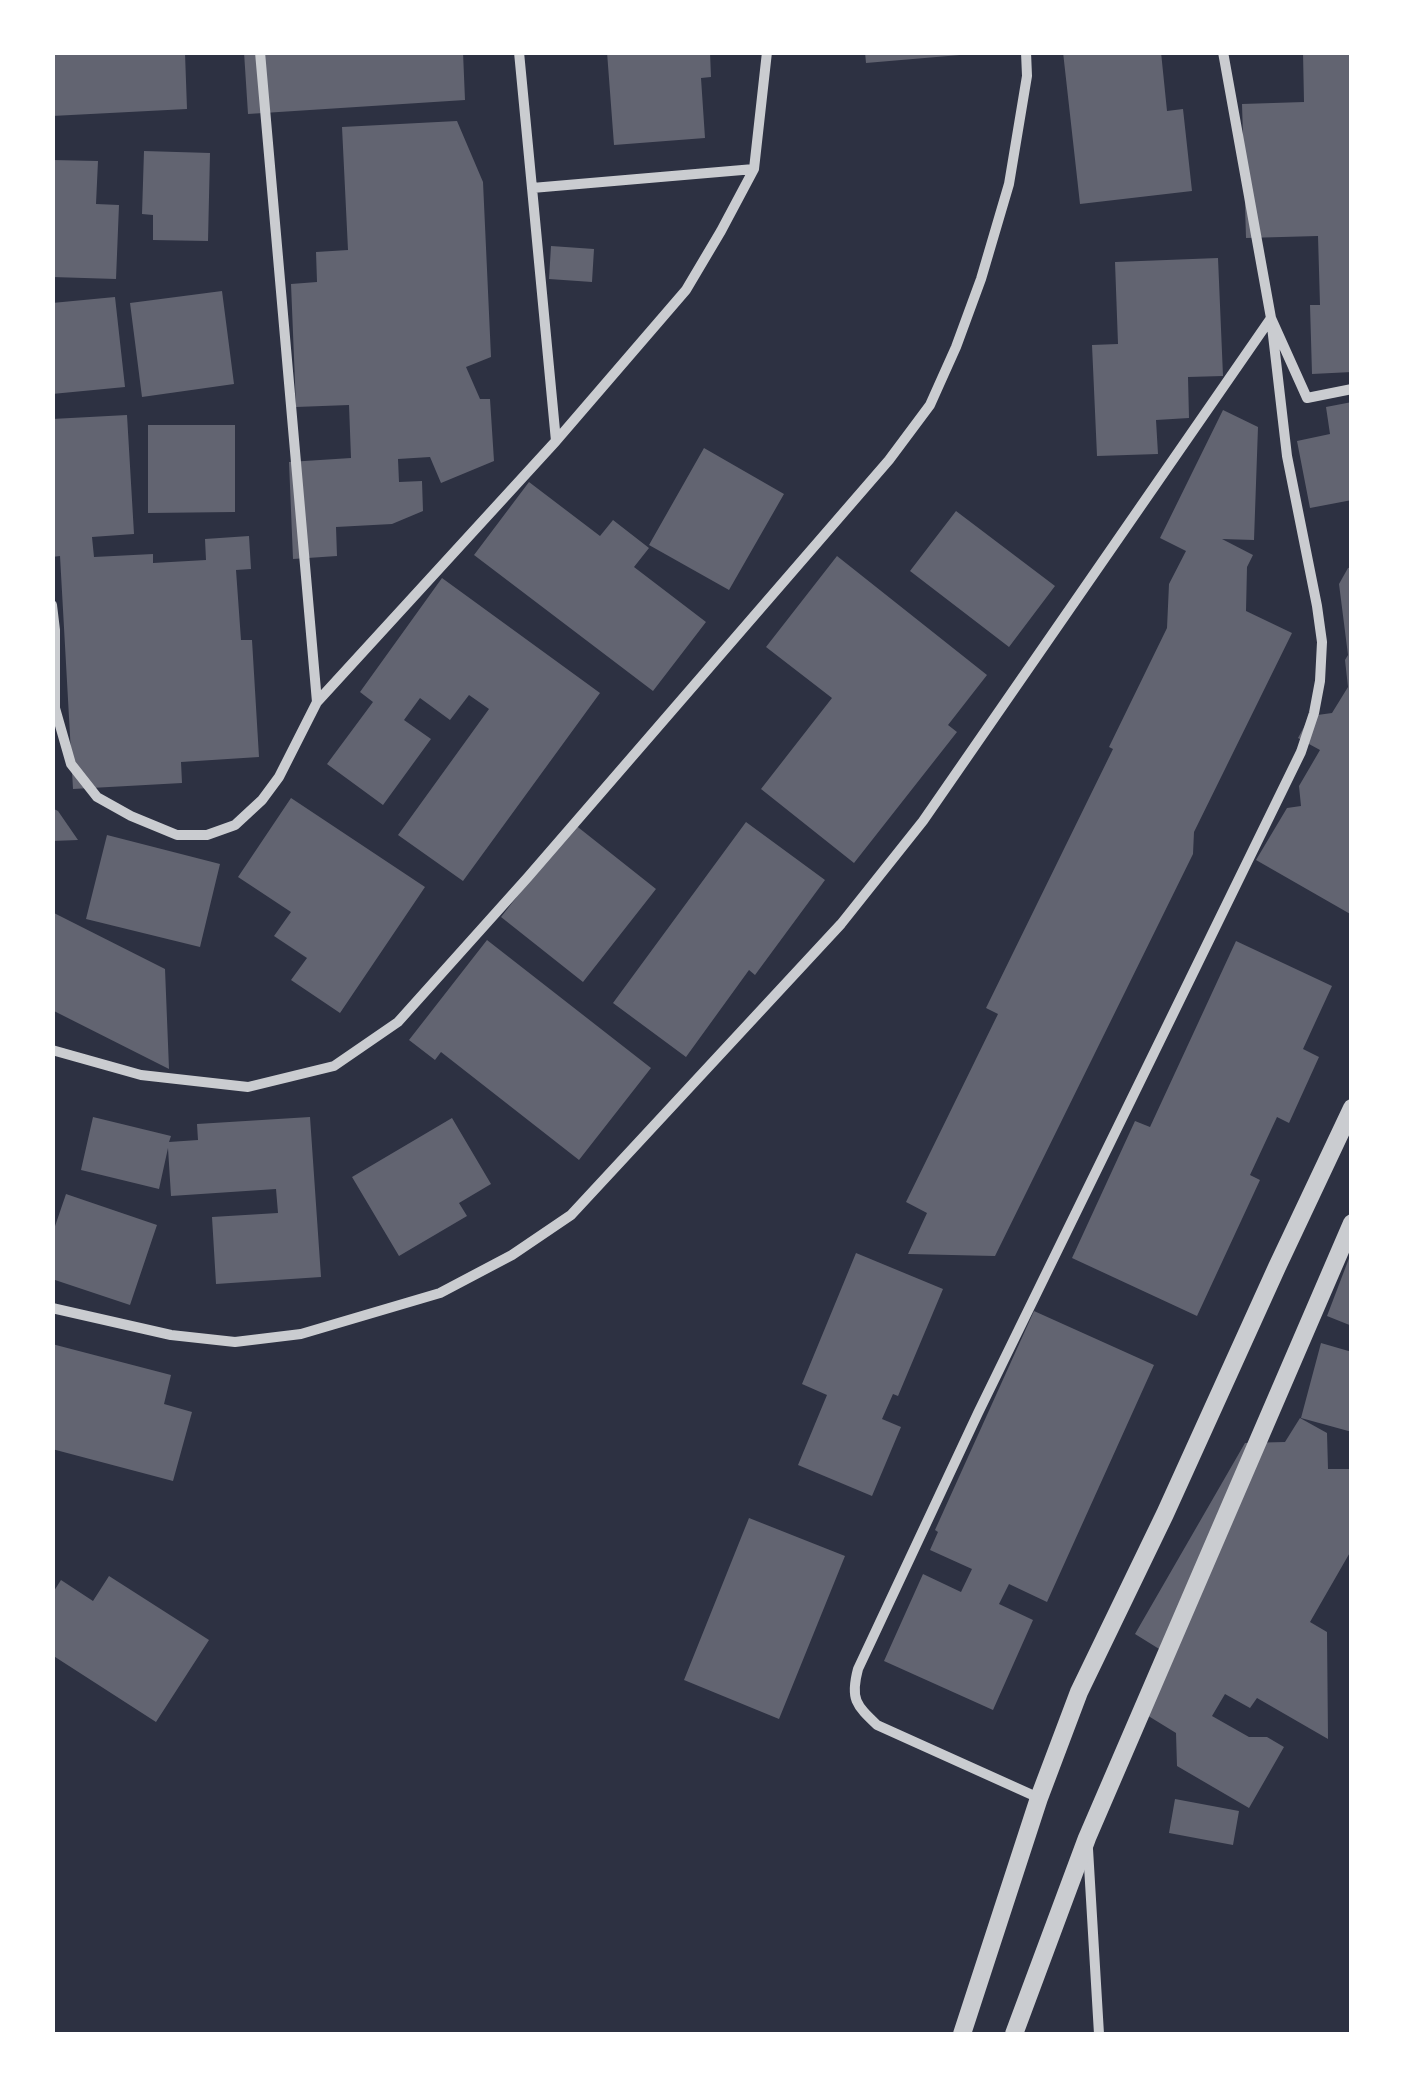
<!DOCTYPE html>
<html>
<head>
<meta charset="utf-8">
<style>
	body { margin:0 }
	#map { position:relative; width:1404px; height:2087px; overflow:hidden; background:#2d3142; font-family:Rubik,sans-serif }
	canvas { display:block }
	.frame { position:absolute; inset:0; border:55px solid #fff; pointer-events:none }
</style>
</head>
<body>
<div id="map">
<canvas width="1404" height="2087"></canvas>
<div class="frame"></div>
</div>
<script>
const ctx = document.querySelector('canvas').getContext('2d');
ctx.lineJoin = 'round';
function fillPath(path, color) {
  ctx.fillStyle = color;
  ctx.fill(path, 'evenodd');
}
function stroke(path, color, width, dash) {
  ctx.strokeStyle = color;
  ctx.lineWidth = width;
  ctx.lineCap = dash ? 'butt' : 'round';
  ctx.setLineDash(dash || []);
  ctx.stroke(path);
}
fillPath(new Path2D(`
	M52,52L185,53L187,109L52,116Z
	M244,52H463L465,100L248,114Z
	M607,52H710L711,77L701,78L705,138L614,145Z
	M865,52H960V55L866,63Z
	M1063,52H1161L1167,111L1183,109L1192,191L1080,204Z
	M1303,52H1352V372L1312,374L1310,305H1320L1318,236L1246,238L1242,104L1304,102Z
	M457,121L483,182L491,357L466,367L480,399H490L494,461L441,483L430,457L398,459L399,482L422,481L423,511L392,524L336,527L337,556L293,559L289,462L351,458L349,405L296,407L291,284L317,282L316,252L348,250L342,127Z
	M144,151L210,153L208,241L153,240V215L142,214Z
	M52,160L98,161L96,204L119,205L116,279L52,277Z
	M551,246L594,249L592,282L549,279Z
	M1218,258L1223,376L1188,377L1189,418L1156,420L1158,454L1097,456L1092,345L1118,344L1115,262Z
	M222,291L234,384L142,397L130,303Z
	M115,297L125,387L52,394V303Z
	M1352,402V500L1310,508L1297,441L1330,434L1326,407Z
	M1223,410L1258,427L1254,540L1222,539L1253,555L1247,567L1246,611L1292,633L1194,832L1193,854L995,1256L908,1254L927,1213L906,1202L998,1014L986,1008L1113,749L1109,747L1167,628L1169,584L1186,551L1160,538Z
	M127,415L134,534L92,537L94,557L153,554V563L206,560L205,539L249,536L251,569L236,570L241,640H252L259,757L181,762L182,783L73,789L60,556L52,557V419Z
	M148,425H235V512L148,513Z
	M704,448L784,494L729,590L649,545Z
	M529,482L600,536L613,520L649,548L634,567L706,622L653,691L474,555Z
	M956,511L1055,586L1009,647L910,571Z
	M837,556L987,675L948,725L957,732L854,863L761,789L832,698L766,647Z
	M1352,567V915L1256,860L1287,808L1301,806L1299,786L1320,750L1298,738L1310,716L1332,713L1348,687L1345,660L1348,655L1339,584L1348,568Z
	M442,578L600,693L463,881L398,835L489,709L469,695L450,720L420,698L404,720L431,739L383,805L327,764L373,702L360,692Z
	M291,798L425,887L340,1013L291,980L307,958L274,936L291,912L238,877Z
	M52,808L58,811L78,840L52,841Z
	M746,822L825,880L755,975L749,970L686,1057L613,1003Z
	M574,824L656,889L583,982L501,917Z
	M107,835L220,864L200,947L86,919Z
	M52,912L165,969L169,1069L52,1010Z
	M487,940L651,1068L579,1160L441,1052L435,1060L409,1040Z
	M1236,941L1332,986L1303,1049L1319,1057L1289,1123L1277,1117L1250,1175L1260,1180L1197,1316L1072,1258L1135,1121L1150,1127Z
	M93,1117L171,1136L169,1142L198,1140L197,1124L310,1117L321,1277L216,1284L212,1217L278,1213L276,1189L171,1196L168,1148L159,1189L81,1170Z
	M452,1118L491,1184L459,1203L467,1216L399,1256L352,1177Z
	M66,1194L157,1225L130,1305L52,1279V1235Z
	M856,1253L943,1289L898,1396L893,1394L882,1419L901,1427L872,1496L798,1465L827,1395L802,1384Z
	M1351,1253H1352V1326L1327,1316Z
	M1034,1311L1154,1365L1047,1602L1009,1584L999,1604L1033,1620L993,1710L884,1661L923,1574L961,1592L972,1569L930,1550L938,1532L935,1530Z
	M1321,1343L1352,1352V1432L1301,1418Z
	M52,1344L171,1375L164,1404L192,1412L173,1481L52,1449Z
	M1300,1418L1327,1433L1328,1469H1352V1549L1310,1622L1327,1632L1328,1739L1257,1698L1250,1708L1225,1694L1212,1716L1249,1737H1267L1284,1747L1249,1808L1177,1766L1176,1733L1137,1709L1164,1652L1135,1634L1245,1443L1285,1442Z
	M749,1518L845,1556L779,1719L684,1680Z
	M109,1576L209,1640L156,1722L52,1655V1594L61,1580L93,1601Z
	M1175,1799L1239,1811L1233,1845L1169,1833Z`), '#626471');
stroke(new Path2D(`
	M260,52L317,702
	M519,52L532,188L754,169
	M532,188L556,441
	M52,605L55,630V708L71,764L97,797L131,816L177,835H207L235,825L262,800L279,777L317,702L556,441L686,290L721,231L754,169L767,52
	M52,1050L141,1075L248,1087L334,1066L398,1022L528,877L889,460L930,405L956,347L981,279L1009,184L1027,76L1026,52
	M52,1308L171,1335L235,1342L301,1334L440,1293L512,1255L571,1215L841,924L923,821L1271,318L1307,398L1352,389
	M1039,1798L877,1725C856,1705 850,1699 858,1669L978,1413L1301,752L1314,713L1320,681L1322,642L1317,606L1287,456L1271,318L1223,52
	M1088,1849L1099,2034`), '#caccd0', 10);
stroke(new Path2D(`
	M962,2034L1039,1798L1079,1692L1165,1514L1277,1267L1352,1108
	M1014,2034L1087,1838L1352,1223`), '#caccd0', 18);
</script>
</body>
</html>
